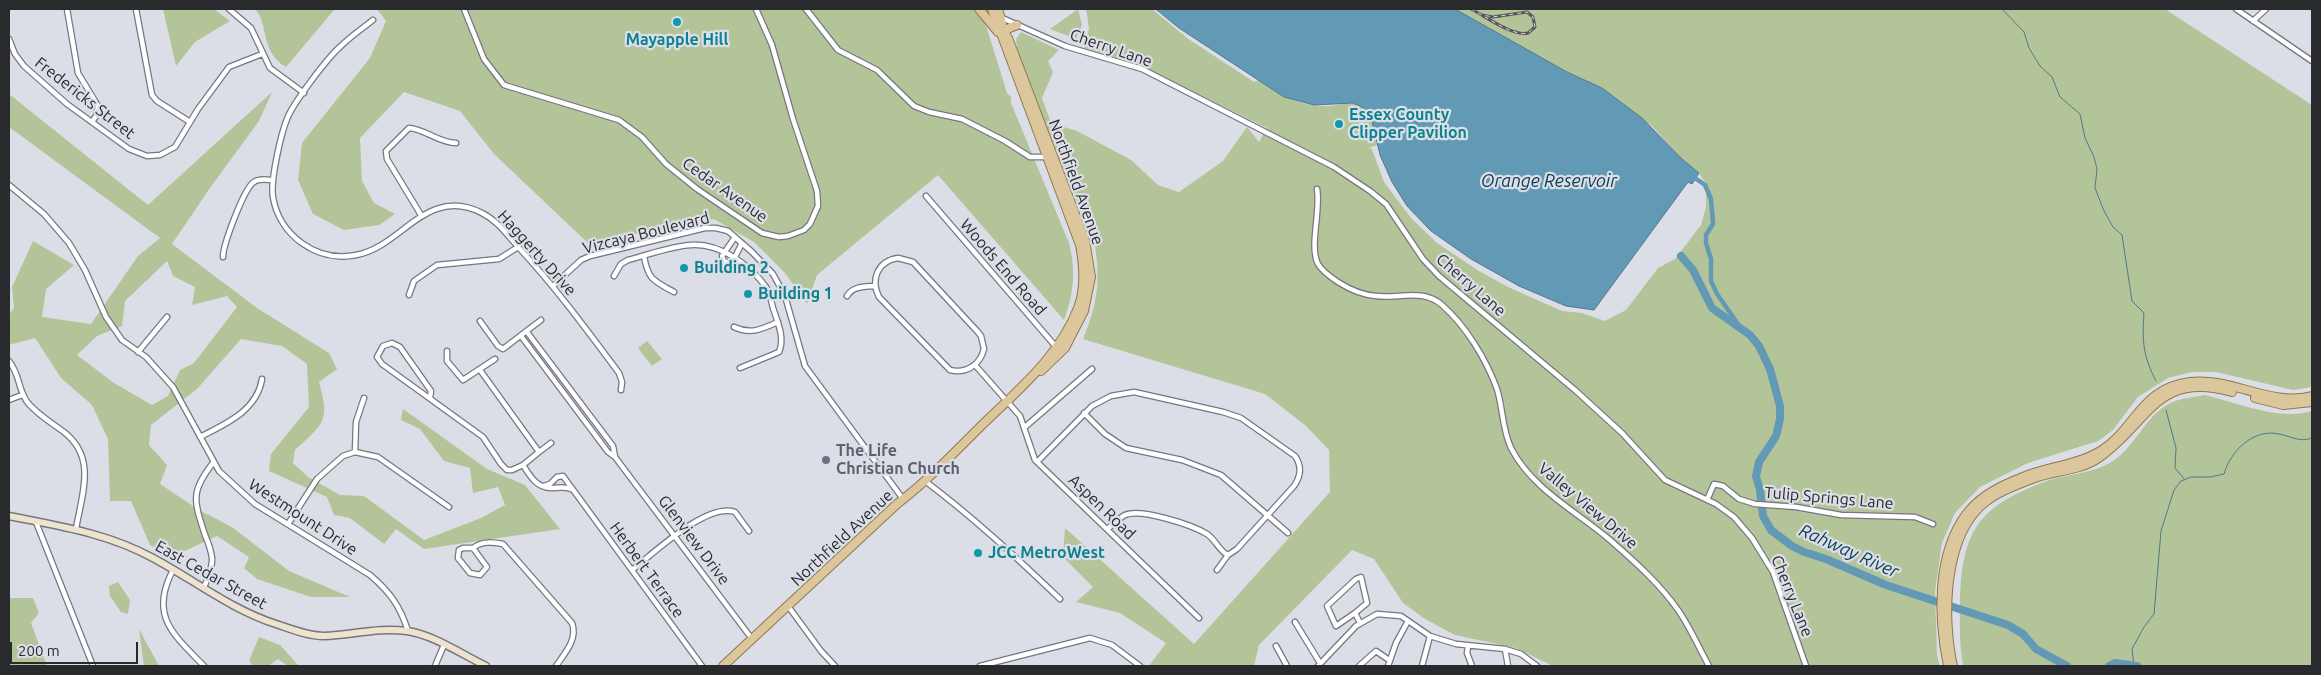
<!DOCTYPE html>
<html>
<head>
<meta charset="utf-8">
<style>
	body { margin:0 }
	#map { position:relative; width:2321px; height:675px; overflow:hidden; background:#dbdee7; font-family:Ubuntu,sans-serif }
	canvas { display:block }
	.frame { position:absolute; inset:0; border:10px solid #292a2e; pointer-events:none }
	.scale { position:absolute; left:10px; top:642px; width:128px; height:22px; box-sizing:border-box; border:2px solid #292a2e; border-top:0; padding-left:6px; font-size:15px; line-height:18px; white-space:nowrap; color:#292a2e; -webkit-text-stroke:4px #dbdee7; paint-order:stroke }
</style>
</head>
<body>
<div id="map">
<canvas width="2321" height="675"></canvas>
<div class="frame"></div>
<div class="scale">200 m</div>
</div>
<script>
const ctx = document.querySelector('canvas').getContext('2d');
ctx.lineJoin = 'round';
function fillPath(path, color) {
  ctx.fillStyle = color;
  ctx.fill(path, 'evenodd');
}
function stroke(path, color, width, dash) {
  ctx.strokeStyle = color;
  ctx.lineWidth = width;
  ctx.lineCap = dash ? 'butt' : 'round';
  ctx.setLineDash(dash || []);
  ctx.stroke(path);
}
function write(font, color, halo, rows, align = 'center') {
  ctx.font = font + ' Ubuntu,sans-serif';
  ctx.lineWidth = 4.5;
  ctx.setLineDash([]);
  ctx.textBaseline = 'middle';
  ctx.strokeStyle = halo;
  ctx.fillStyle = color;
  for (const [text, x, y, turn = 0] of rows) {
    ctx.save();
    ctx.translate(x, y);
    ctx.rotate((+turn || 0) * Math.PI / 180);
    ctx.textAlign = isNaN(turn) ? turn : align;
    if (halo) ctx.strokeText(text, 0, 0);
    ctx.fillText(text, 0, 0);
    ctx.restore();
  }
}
fillPath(new Path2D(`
	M163,9H214L230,21L195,42L176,66Z
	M255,9H335L286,67C259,51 270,26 255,9Z
	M377,9H973L984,19L1007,93L1011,97V103L1069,243C1076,270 1074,294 1064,320L938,175L817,275L807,304L785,273L754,242L714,219L588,243L494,154L460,111L404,92L360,138L362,181L374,203L395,214L379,225L344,230L313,214L298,180L302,143L370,58L386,21Z
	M1078,9L1082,25L1076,39L1050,29Z
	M1086,9H1152L1187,38L1254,82L1258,80C1280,95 1301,107 1329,106C1341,105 1355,99 1366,109C1374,118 1374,134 1377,145L1369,148L1372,149L1384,182L1411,218L1437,243L1479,271L1508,287L1562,311L1582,313L1605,321L1626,310L1658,268L1675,259L1701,225L1706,207V184L1699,173L1682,159L1653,127L1602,88L1567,72L1455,9H2165L2312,105V387L2293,390L2216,372H2192L2168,378L2138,397L2113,430L2098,441L2028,463L1980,487L1955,513L1942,543L1935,592L1937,655L1940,666H1553L1516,648L1455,635L1425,619L1403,603L1374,559L1352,550L1259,645L1254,666H1149L1166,643L1120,613L1076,602L1093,587L1063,557L1065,528L1194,644L1330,492L1329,450L1305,425L1265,394L1083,339C1098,302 1100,284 1095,245L1018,59L1016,39L1021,32L1059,50L1048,61L1053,72L1042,98L1051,123L1077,131L1131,160L1158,185L1179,192L1223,161L1247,127L1259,142L1267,128L1136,63L1084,48L1089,28Z
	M272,92L259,121L210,188L172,244L257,308L329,353L337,369L319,382C330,422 324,423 295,450L293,463L308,477L340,495L364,496L424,540L481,518L505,505L498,487L473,493L470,468L444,461L420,429L401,420L403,409L487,469L525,485L560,529L424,549L396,529L384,544L350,518L334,515L327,497L269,471L271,454L309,407L307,364L282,346L241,339L197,389L151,425L149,445L167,465L160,484L199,510L232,527L289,571L350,597H311L257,579L244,568L249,557L217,536L178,554L174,558L150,545L131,501H110L108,439L92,405L61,378L35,338L9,345V315L14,308L12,287L33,241L74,265L46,289L42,317L91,324L138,256L160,238L9,127V94L148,205ZM167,261L173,276L195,287L192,305L227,296L237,307L194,363L180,370L168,396L152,405L114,383L77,355L97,336L122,326L125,301Z
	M647,341L662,359L652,366L638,348Z
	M2205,395C2238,403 2279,421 2312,411V666L1963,665C1959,643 1960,622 1960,601C1962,531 1978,507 2044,482C2066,474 2093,474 2113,461C2137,445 2147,411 2175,401C2184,398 2195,397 2205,395Z
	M118,582L130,600L128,614L121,612L110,596L109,586Z
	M9,598H33L39,613L31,623L47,666H9Z
	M139,629L159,666H144Z
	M259,637L280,645L298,665L288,666L278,659L268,666H253L249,661Z`), '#b4c499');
const water = new Path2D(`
	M1156,9H1455L1567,72L1602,88L1642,118L1682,159L1699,173L1692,184L1688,182L1594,310L1566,306L1519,286L1471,259L1431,231L1407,206L1392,182L1380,155L1371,117L1364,108L1353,103L1314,105L1284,97L1179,28Z`);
fillPath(water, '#629ab5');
stroke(water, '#51788c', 1);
stroke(new Path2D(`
	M2002,9L2024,32L2029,48L2040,66L2052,77L2060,97L2080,114L2085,138L2094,157L2097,169L2095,188L2104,211L2113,227L2122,235L2132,301L2144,313C2142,341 2143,356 2156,381
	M2166,410L2176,448L2175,468L2185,480
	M2134,666L2132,649L2144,627L2154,614L2161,531L2174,490L2181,481L2191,477H2210L2224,474C2230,452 2253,428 2279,434C2291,436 2299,443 2312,438`), '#51788c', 1);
stroke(new Path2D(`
	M1695,178L1705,185L1711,199L1713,224L1706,235V243L1711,259V281L1717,294L1740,327`), '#629ab5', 4.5);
stroke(new Path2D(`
	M1681,256L1693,270L1712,308L1750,335L1759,346L1770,369L1780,406V419L1776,436L1759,462L1756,476L1760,490L1763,516L1771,530L1792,546L1804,552L1826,559L1886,585L2008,625L2023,634L2036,649L2067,666
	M2109,666L2115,663L2137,666`), '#629ab5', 8);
const street = new Path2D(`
	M67,9L78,73L98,106L96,116L92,122
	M136,9L152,95L157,101L190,122
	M229,9L251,28L270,68L304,93
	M464,9L484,59L504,85L619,120L642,137L666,164L697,189L762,233L779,237L788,236L804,230L810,224L818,206L817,191L793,119L772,45L756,9
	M806,9L838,50L877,70L914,106L929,112L962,119L1005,141L1030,157H1046
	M2236,9L2312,61
	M1000,17L1065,46L1142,69L1334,167L1370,191L1386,204L1423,259L1439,276L1575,390L1622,433L1665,480L1716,504L1734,517L1752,538L1773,572L1806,666
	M373,20C363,28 351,36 341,46C328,57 293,103 287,119C281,134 270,181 273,197C279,235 317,263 356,255C402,247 426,185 482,213C498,221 508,236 520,249C556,288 587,330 619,373L622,382L621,390
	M2253,21L2266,9
	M9,39L15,54L24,66L67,104L129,149L147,156L160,155L175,147L198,109L229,67L262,54
	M9,185L44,214L69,243L85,270L106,317L122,340L146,357L173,387L219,471L255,504L370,575C390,592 400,606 408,631
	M1317,189C1321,211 1309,246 1318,264C1322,271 1332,278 1338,282C1349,289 1362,295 1376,296C1398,299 1423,288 1442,305C1466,326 1486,359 1497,389C1503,408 1502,429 1511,448C1532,489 1576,511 1610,540C1634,561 1660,584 1678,610C1690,627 1699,648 1709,666
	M926,196L1057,348
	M421,215L387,159L386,151L409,128C425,129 439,143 456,143
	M735,237L722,256L724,261L728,263L733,261L742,243
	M644,256C648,280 654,281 674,292
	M223,257C223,245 244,188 254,182C259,178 266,180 273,180
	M898,258L913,262L977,331L981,336L984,349C980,365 966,374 950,370L879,297C870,279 878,261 898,258Z
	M614,276L621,264L628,260C648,255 671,246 691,245C720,243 750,265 766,287C770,292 771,301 773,308C778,323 785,338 779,352L740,368
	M553,286L581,260L590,256L705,228H716L728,231L752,252L773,274L785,296L805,366L903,499
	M409,295L414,281L437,265L499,259L518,247
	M847,296C853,286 864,287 875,286
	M480,321L498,346L503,349L541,320
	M734,327C751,335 762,329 778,322
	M527,332L613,446L615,457
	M521,336L608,452L615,457L752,639
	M447,351V361L463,380L495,359
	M138,352L167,317
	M9,361C20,374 18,391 28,403C38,415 52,423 64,432C97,458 82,493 76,529
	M975,365L1020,416L1035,460L1199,618
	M480,370L539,452L523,465C530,476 536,487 550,488C558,488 563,486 571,489
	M430,398L431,391L400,347L392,343L383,346L377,357L382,364L483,437L501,464L507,470H512L523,465
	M9,400L22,395
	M1084,413L1105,434L1126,448L1182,460L1221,475L1288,533
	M1025,427L1092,369
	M200,437C225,424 257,411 262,379
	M355,452L356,422L364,398
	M539,452L551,443
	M1037,462L1092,406L1111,396L1134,392L1223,412L1241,418L1295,456C1302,466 1301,476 1294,486L1237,549L1228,555L1217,570
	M925,481C973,517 1017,558 1060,599
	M544,486L550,484L557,477L563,476L702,666
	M1707,500L1714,484L1723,486L1739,499L1755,504L1796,507L1841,515L1915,517L1933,524
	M36,522L93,666
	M288,524L317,479L343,456L355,452L378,457L449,507
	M1107,529C1113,525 1119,518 1125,515C1141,508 1192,525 1207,534C1215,539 1220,552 1228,555
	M473,548L487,567L480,575L470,573L458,558L459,550L463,548H473C482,541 492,542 503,544L572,623C578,639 565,653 556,666
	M173,570C149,616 173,634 204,666
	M632,570C654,553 707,502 735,512L749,531
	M204,588C207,578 213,568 212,558C211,550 208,542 205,535C194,501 190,492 213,463
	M788,606L821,651L835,666
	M1355,613L1336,626L1327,606L1356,579L1361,577L1367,603L1355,613L1360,623
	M1295,622L1320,663
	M1276,646L1287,666
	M1468,646L1467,653L1472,666
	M1505,649L1508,666
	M435,666L444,645
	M980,666L1090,638L1112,645L1140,666
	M1318,666L1356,626L1377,614L1401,616L1430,636L1456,644L1505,649L1521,654L1537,666
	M1359,666L1376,651L1389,660
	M1388,666L1396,643L1408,621
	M1422,666L1430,636`);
const secondary = new Path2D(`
	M9,516C59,526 107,533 153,558C194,580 232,610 276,624C291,629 308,636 324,636C352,635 379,627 407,631C434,635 461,654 486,666`);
const primary = new Path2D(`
	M979,9L998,32
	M998,9L1002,23
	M1006,32L1007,29L1017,25
	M1008,38L1085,240L1091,277L1084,311L1065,348L1041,371
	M2255,398L2283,405L2312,402
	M723,666L897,504C927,481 953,454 980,427C1016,392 1060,356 1078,308C1086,288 1084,266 1080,245L992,9
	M1948,666C1938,618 1936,554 1967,513C1983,493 2005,484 2028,475C2052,466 2080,464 2102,450C2136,428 2141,388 2190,382C2232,377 2270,407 2312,396
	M1953,666C1942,618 1943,532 1988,500C2001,490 2017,485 2032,479C2052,471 2079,471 2097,459C2149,424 2155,370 2232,392`);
stroke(street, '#757780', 7);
stroke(secondary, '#757780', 9);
stroke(primary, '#8e784c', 10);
stroke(street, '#fff', 4.5);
stroke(secondary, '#ede3ce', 6);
stroke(primary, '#dcc79d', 8);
const rail = new Path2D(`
	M1471,9C1485,16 1513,37 1528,33L1535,27L1533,17L1527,12L1493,17L1482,15`);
stroke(rail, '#55575c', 3);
stroke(rail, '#dbdee7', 1, [4]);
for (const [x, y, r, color] of [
	[677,22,5,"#0f9aa8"],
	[1339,124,5,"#0f9aa8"],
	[684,268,5,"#0f9aa8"],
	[748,294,5,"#0f9aa8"],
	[826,460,5,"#6b7280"],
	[978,553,5,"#0f9aa8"]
]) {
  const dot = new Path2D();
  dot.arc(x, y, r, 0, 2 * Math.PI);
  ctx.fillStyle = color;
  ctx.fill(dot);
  stroke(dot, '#dbdee7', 2);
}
write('bold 16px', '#0d838f', '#dbdee7', [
	["Mayapple Hill",677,40,"center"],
	["Essex County",1349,115],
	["Clipper Pavilion",1349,133],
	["Building 2",694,268],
	["Building 1",758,294],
	["JCC MetroWest",988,553]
], 'left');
write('16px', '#292a2e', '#dbdee7', [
	["Cherry Lane",1111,48,19],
	["Fredericks Street",85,98,38],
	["Northfield Avenue",1076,182,70],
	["Cedar Avenue",725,190,35],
	["Vizcaya Boulevard",646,233,-14],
	["Haggerty Drive",537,253,48],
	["Woods End Road",1003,267,49],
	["Cherry Lane",1471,285,41],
	["Tulip Springs Lane",1829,498,5],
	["Valley View Drive",1588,506,40],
	["Aspen Road",1102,507,44],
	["Westmount Drive",303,517,33],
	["Northfield Avenue",842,538,-43],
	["Glenview Drive",694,540,53],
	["Herbert Terrace",647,570,54],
	["East Cedar Street",211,575,29],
	["Cherry Lane",1792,596,68]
]);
write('bold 16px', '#5b616d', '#dbdee7', [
	["The Life",836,451],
	["Christian Church",836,469]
], 'left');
write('italic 18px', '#0f4054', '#dbdee7', [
	["Orange Reservoir",1549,181],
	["Rahway River",1849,551,24]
]);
</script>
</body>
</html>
